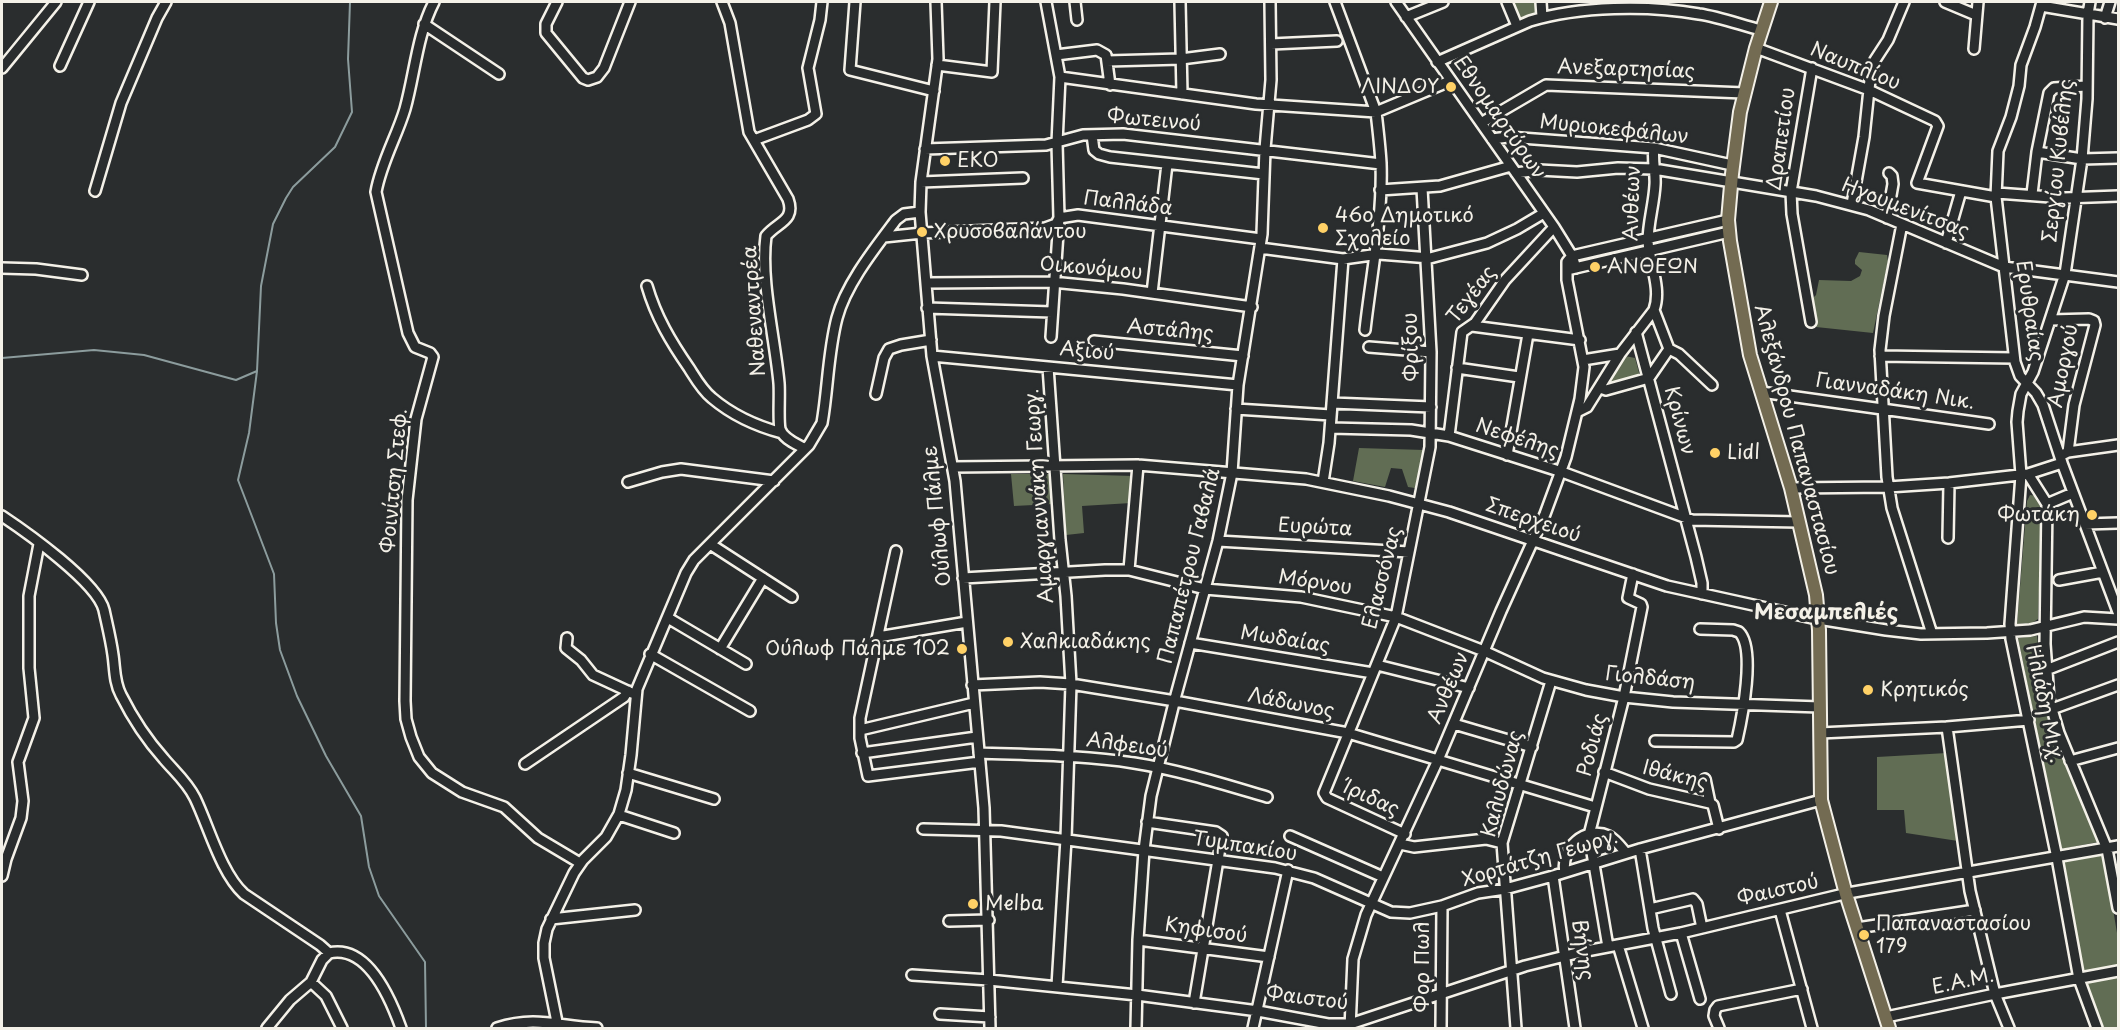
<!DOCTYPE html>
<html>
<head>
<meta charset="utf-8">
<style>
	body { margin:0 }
	#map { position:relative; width:2120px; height:1030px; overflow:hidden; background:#2a2d2e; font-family:"Playpen Sans",sans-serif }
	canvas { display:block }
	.frame { position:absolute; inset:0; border:3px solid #f4f1e8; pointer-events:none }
</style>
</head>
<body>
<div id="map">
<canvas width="2120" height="1030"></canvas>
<div class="frame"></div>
</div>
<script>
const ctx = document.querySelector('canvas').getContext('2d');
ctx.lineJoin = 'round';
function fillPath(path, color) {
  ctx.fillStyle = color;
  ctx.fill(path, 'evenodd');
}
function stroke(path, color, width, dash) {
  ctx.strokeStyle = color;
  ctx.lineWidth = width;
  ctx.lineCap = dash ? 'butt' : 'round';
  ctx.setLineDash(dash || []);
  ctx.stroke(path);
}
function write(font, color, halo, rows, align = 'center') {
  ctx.font = font + ' "Playpen Sans",sans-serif';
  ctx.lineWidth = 6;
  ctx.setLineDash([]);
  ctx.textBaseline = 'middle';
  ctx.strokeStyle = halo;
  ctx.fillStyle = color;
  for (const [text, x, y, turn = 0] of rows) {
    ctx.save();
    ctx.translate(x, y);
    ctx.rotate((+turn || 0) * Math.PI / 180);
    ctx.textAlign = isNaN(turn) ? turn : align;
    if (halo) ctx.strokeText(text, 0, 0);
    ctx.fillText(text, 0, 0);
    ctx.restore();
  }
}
fillPath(new Path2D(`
	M1511,2H1537V14L1520,23Z
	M1859,252L1887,255L1888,261L1873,333L1816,327L1812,299L1816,295L1819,280L1851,281L1860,276L1862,270L1855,264V260Z
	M1625,356L1635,358L1640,376L1607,385Z
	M1359,448L1424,450L1415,488L1408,487L1402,469L1391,468L1385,487L1353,481Z
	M1011,474H1051L1053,504L1014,506Z
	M1063,474L1134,476L1131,503L1082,506L1084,533L1066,535Z
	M2030,495L2037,496L2042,505L2038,619L2032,623L2017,624L2027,501Z
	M2037,636L2043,691L2048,719L2098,842L2061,849L2018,638Z
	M1947,753L1958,841L1906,833L1904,810H1877V757Z
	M2104,855L2118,939V966L2084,973L2063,862Z
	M2118,975V1028H2103L2086,981Z`), '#616d54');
stroke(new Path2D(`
	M350,2L348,59L352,112L335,147L293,187L286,198L273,224L261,286L257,371L249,433L238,480L274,574L276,623L280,650L297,696L326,756L361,816L369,867L379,896L425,962L426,1028
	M2,358L94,350L144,355L236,380L257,371`), '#8c9c9d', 2);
const minor = new Path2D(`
	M434,2C417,35 415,73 405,109C397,136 381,163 376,192L408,333L415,347L430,353L433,357L416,419L407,500L405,701L406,719L411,737L419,757L432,773L462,792L504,807L538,838L580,863
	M557,2L546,24V33L583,78L588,80L597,77L604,68L630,2
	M722,2L730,23L749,132L788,199C796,221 777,222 766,236C760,280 775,338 779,383C780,395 778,420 780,429C783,439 797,444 805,449
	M855,2L850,70L934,91
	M936,2L938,59L921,182L920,212L932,356L955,481L984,808L990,1028
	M1046,2L1060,77L1057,143L1059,218L1051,337
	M1075,2L1077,20
	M1180,2L1182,94
	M1335,2L1376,112C1378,129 1380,146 1381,163C1383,217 1371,276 1365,330
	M1396,2L1554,227L1572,256L1576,268
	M1507,2L1517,26
	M1541,2L1542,17
	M1945,2L1976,15
	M2042,2L2035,27L2021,65L2019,86L2011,117L1998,151L1996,197L2015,362L2020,376L2036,393L2043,405L2062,463L2118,612
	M2090,2L2088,14L2087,99L2082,159L2065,274L2033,372L2021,394L2018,411L2017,422L2021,475L2010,624L2011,639L2057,858L2079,979L2097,1028
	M2041,6L2118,19
	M1406,17L1443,2
	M2105,18L2110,2
	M424,24L499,74
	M1271,44L1337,41
	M1756,48L1869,90L1935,121L1938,126L1917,183L1996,197
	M1974,49L1978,2
	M1056,55L1097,50L1106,55L1110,85
	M1107,61L1181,59L1220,54
	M1437,62L1530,21C1580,6 1648,5 1699,14C1720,17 1741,25 1761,30
	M937,65L992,72L995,2
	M60,66L89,2
	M2,68L56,2
	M1060,77L1256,104L1376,112L1450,81
	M1481,123L1546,85L1744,93
	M1092,135L1094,150L1099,154L1110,157L1264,174
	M1492,139L1508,137L1654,148L1732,165
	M754,140L808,120L816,114L808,68L820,20L822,2
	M925,149L1046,145L1083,135L1123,134L1381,164
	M2037,152L2082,159L2118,158
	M1516,173L1539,170L1577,172L1618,168L1654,169L1816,196L1869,210L2004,267L2118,282
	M921,182L1023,178
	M1380,190L1440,186L1511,166
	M95,191L121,103L157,18L166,2
	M1997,193L2064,198L2118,196
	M2032,194L2037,152L2049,93L2054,88L2086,86
	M1852,204L1864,137L1870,80L1875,60L1888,40L1904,2
	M1887,218L1893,184L1892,176L1889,173
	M1902,224L1884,316L1880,350L1887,477L1892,508L1932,634
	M884,237L922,233L1045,228L1056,224L1059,218L1078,215L1261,239
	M1946,243L1961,191
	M1260,248L1343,259L1379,254L1430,258L1487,243L1517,229L1544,213
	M2,268L36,269L82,275
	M1571,269L1729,232
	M926,283L1052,282L1123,289L1252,307
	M647,286C656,317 671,342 689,368C696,379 702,390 712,398C732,415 756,426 782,433
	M1152,293L1167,164
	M927,308L1052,312
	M1654,310L1669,349L1679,354L1712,385
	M2050,320L2089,319L2094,321L2095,325L2074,405L2068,452L2060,456
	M1811,322L1792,214L1791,192L1812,68
	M1472,326L1580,340
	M1636,332L1696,557L1702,583V594
	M1094,341L1243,356
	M1369,347L1431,352
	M932,356L1238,385
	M1880,356L2014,358
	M1583,360L1620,354
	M1048,367L1060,540L1066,596L1071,684L1066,839L1057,986
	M1457,368L1519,377
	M1600,388L1606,390L1649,378L1669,349
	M1761,392L1989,424
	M876,394L884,358L889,349L901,345L931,340
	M1332,403L1431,407
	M1236,409L1331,415
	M1577,412L1587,407L1620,354L1654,310C1662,288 1649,263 1648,241C1648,223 1654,204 1655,185C1656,173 1652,161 1654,148
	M1331,428L1411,430L1449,436L1562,472L1692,520L1799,522
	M1449,436L1462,332L1475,323L1505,280L1554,227
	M2068,452L2118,445
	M1507,455L1528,334
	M953,467L1138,465L1306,479L1389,496L1449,512L1667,586L1812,618L1886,630L1921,634L1987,633L2030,630L2084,617L2118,619
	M2028,474L2047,504L2045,644L2049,699L2059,733L2107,849L2118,908
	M628,482L662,472L681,469L774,481
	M1323,482L1329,443L1343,259
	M1791,488L1888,487L1949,483L2028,474L2062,463
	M2047,504L2073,493
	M2,516C26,532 97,582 104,610C107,624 111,640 113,655C115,668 114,682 121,695C132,717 147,740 164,759C175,772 187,782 195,798C209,827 221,873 244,894L320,945L329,953C368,944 391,1000 401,1028
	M2085,524L2118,523
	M1948,538L1949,483
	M1218,541L1409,552
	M710,544L792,597
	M896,551L860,718V738L868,776L980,762
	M1129,570L1138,465
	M963,578L1105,570H1129L1205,589L1301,597L1396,617L1484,651L1543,678L1586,690L1624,697L1673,702L1820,707
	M2059,580L2103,572
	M668,618L746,664
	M878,637L967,622
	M567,638L566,648L581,660L593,675L634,694
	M1190,643L1373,673
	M720,649L763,578
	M650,654L750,711
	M1377,665L1469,688
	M2046,670L2118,642
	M972,685L1040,682L1071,684L1175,701L1348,733L1595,807
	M2052,709L2118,685
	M1454,724L1532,747
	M1947,727L1970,891L1995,994L2009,1028
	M860,730L974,703
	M1820,733L1947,727L2029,720
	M1655,741L1734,742L1737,740C1742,718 1756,648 1739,632L1733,630L1700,629
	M862,753L977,737
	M979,753C1030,755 1083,755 1134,763C1179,770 1223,784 1267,797
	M2070,761L2118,748
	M525,764L624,697L628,691
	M1604,772L1649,789L1710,803L1713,805L1719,829
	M628,773L714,799
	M1705,779L1710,803
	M619,815L674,833
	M1147,822L1216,832L1222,836L1194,1003
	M923,829L1001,831L1275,868L1314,878L1391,912L1410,913L1442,906L1478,893L1505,889L1553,876L1640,849L1821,800
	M1405,834L1327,798L1324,793L1396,617L1430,447L1431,352L1422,188
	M1290,836L1383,877
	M1400,844L1414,847L1486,839L1502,843
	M1640,849L1653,928L1671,994
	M1565,872C1560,849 1585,825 1609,836C1616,840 1621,847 1626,853
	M2,876L6,859L21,818L23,801L18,762L34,718L29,668V596L39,544
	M1553,876L1575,1028
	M1650,909L1693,899L1697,904L1702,928
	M1780,910L1812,1028
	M551,919L635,910
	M949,921L989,920
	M1857,928L1975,910
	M1681,933L1700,999
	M1138,940L1269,957
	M1618,945L1643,1028
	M1608,947L1589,835L1624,697L1642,607L1641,604L1628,598L1633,574
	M912,975L989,980L1137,995L1258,1011L1328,1024H1350L1525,966L1581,952L1681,933L1848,893L2118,846
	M311,982L326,996L342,1028
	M940,1014L990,1017
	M1886,1017L1995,994L2118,971
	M557,1022L544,958V943L547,929L574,873L583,860L606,837L619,814L626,790L631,755L637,689L686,573L694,560L809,445L822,423C828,389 828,352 837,318C846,284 875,248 896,220L904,214L920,212
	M267,1028L290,1000L311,982L322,960L329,953
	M497,1028C537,1015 559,1027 597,1028
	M1136,1028L1138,940L1144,850L1151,796L1176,695L1218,541L1232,473L1238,385L1262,234L1265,149L1271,80L1270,2
	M1253,1028L1288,870
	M1350,1028L1353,959L1366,915L1438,760L1501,611L1545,514L1566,457L1580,399L1584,367L1567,280V262L1572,256L1728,220
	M1441,1028L1442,906
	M1516,1028L1502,843L1551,681
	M1719,1028L1714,1016L1715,1010L1718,1006L1802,989`);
const major = new Path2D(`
	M1771,2L1756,48L1740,112L1732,174L1728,220L1730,241L1750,355L1791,488L1816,595L1819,630L1821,800L1846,894L1889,1028`);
stroke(minor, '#f4f1e8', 14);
stroke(major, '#f4f1e8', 16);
stroke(minor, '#2a2d2e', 9);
stroke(major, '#736b52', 12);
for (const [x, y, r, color] of [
	[1451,87,6,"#ffd166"],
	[945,161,6,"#ffd166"],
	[1323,228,6,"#ffd166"],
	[922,232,6,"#ffd166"],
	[1595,267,6,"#ffd166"],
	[1715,453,6,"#ffd166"],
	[2092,515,6,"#ffd166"],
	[1008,642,6,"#ffd166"],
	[962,649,6,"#ffd166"],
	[1868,690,6,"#ffd166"],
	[973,904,6,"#ffd166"],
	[1864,935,6,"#ffd166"]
]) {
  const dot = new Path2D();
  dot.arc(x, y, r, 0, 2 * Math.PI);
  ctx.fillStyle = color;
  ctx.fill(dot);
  stroke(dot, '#2a2d2e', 2);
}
write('20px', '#f4f1e8', '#2a2d2e', [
	["Ναυπλίου",1855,67,22],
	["Ανεξαρτησίας",1626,70,2],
	["Εθνομαρτύρων",1499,118,55],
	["Φωτεινού",1154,121,5],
	["Μυριοκεφάλων",1614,130,6],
	["Δραπετίου",1782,139,-82],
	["Σεργίου Κυβέλης",2059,161,-84],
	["Ανθέων",1633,203,-88],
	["Παλλάδα",1128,204,7],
	["Ηγουμενίτσας",1905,209,21],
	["Οικονόμου",1091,269,5],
	["Τεγέας",1472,295,-52],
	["Ναθεναντρέα",755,311,-94],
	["Ερυθραίας",2029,311,82],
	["Αστάλης",1170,331,5],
	["Φρίξου",1412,347,-92],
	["Αξιού",1087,352,5],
	["Αμοργού",2064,366,-79],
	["Γιανναδάκη Νικ.",1895,392,8],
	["Κρίνων",1679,421,75],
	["Νεφέλης",1517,439,18],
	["Αλεξάνδρου Παπαναστασίου",1796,440,75],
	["Φοινίτση Στεφ.",395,481,-85],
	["Αμαργιαννάκη Γεωργ.",1040,496,-94],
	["Ούλωφ Πάλμε",938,516,-96],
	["Σπερχειού",1533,521,19],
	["Ευρώτα",1315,528,3],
	["Παπαπέτρου Γαβαλά",1190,566,-76],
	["Ελασσόνας",1383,578,-76],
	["Μόρνου",1315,583,9],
	["Μωδαίας",1285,640,9],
	["Γιολδάση",1650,679,6],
	["Ανθέων",1449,688,-67],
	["Λάδωνος",1291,704,11],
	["Ηλιάδη Μιχ.",2044,704,78],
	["Ροδιάς",1593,745,-75],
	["Αλφειού",1127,746,8],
	["Ιθάκης",1675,776,14],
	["Καλυδώνας",1503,784,-75],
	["Ίριδας",1371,799,25],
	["Τυμπακίου",1245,847,9],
	["Χορτάτζη Γεωργ.",1540,859,-16],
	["Φαιστού",1778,891,-13],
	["Κηφισού",1206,931,8],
	["Βήνης",1582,950,82],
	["Φορ Πωλ",1423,967,-90],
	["Ε.Α.Μ.",1963,982,-12],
	["Φαιστού",1307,999,7]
]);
write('20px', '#f4f1e8', '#2a2d2e', [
	["ΛΙΝΔΟΥ",1439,87,"right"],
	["EKO",957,161],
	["46ο Δημοτικό",1335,216],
	["Σχολείο",1335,239],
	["Χρυσοβαλάντου",934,232],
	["ΑΝΘΕΩΝ",1607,267],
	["Lidl",1727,453],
	["Φωτάκη",2080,515,"right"],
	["Χαλκιαδάκης",1020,642],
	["Ούλωφ Πάλμε 102",950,649,"right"],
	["Κρητικός",1880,690],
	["Melba",985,904],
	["Παπαναστασίου",1876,924],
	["179",1876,947]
], 'left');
write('bold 21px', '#f4f1e8', '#2a2d2e', [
	["Μεσαμπελιές",1826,613]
]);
</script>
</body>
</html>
